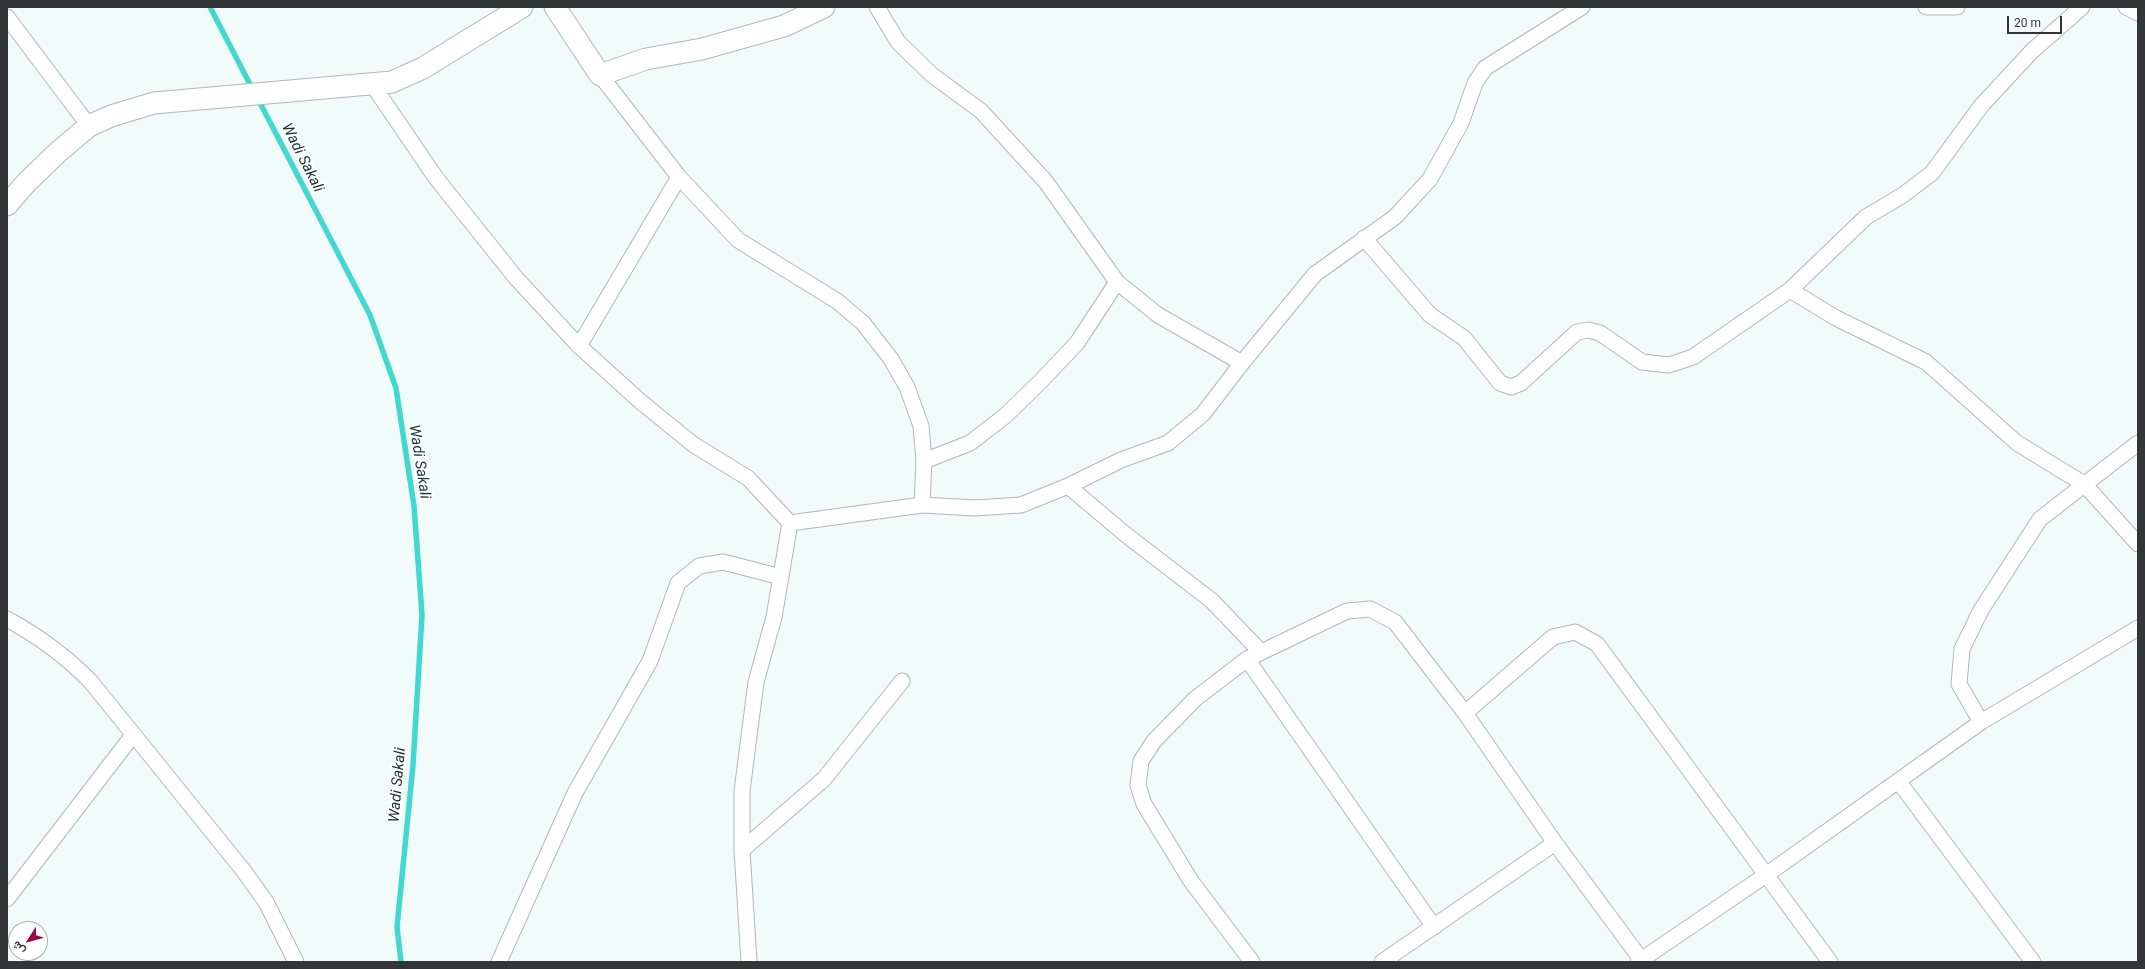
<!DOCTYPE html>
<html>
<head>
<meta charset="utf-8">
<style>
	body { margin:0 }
	#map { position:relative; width:2145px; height:969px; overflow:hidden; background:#f1fbfa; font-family:Roboto,Vazirmatn,sans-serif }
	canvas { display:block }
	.frame { position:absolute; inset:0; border:8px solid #333636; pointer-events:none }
	.north { position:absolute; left:8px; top:921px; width:40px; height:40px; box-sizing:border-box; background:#fff; border:1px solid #adafaf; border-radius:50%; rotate:234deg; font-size:11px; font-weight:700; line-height:16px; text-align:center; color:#333636 }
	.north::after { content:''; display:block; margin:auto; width:14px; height:18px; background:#a10541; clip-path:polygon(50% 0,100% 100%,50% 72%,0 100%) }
	.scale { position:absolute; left:2007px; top:16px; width:55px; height:18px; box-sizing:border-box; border:2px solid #333636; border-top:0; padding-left:5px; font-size:12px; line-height:14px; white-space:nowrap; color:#333636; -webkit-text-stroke:3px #fff; paint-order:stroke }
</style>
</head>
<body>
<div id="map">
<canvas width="2145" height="969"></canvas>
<div class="frame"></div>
<div class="north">ش</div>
<div class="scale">20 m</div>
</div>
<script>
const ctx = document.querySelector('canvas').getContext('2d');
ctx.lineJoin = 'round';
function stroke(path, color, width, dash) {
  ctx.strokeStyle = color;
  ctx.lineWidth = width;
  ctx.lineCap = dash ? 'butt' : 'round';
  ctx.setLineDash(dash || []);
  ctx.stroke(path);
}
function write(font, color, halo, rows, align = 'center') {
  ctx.font = font + ' Roboto,sans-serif';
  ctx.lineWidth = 4;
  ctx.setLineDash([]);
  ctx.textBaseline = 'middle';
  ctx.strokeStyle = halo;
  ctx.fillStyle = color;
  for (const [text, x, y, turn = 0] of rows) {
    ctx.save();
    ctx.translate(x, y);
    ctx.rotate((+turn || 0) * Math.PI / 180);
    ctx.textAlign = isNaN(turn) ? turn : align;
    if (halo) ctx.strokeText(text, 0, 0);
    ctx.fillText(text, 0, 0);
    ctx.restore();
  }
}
stroke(new Path2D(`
	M210,7L253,90
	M257,97L370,315L396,388L414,506L422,615L413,765L397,927L401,962`), '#42d7cf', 5.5);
const street = new Path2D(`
	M877,7L898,42L932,75L981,111L1046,182L1117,282L1158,315L1242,363
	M1926,7H1957
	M2126,7L2138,13
	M7,17L89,126
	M600,75L679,177L738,240L837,301L863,323L891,359L907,387L921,426L924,461L922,505
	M372,84L436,178L516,278L579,346L641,402L694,445L748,478L790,523
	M1364,238L1430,315L1464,338L1500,383L1511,387L1521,383L1577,332L1588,330L1600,333L1642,362L1669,365L1693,357L1790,290L1866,217L1903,195L1932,173L1981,106L2032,51L2082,7
	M1790,290L1836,318L1926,362L2017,443L2084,484L2138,544
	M579,346L679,177
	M924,461L970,443L1005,416L1040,382L1077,343L1117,282
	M1068,486L1125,534L1212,601L1260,651
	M790,523L922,505L974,508L1021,505L1068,486L1121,460L1168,443L1203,414L1242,363L1315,274L1395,217L1430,179L1461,123L1475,83L1485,68L1582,7
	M7,619C38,636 66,656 91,682L243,870L266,902L296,962
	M1247,659L1434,927
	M1465,713L1553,637L1575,632L1597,644L1830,962
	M1981,722L1959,684L1962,649L1981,610L2040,519L2138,443
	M1899,782L2033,962
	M742,850L824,779L902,681
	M7,899L133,735
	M499,962L575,793L650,661L678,583L699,566L723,562L781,577
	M749,962L742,850V791L756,682L774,617L790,523
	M1252,962L1191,881L1144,804L1138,785L1141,761L1154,741L1195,699L1247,659L1347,611L1370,609L1395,622L1465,713L1555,843L1643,962
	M1382,962L1555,843
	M1638,962L1766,875L1981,722L2138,628`);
const secondary = new Path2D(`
	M555,7L600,75L646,59L702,49L784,26L824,7
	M7,205L26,183L57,153L89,126L111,116L154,103L392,82L423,68L522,7`);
stroke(street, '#afb8b7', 17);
stroke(secondary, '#afb8b7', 23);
stroke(street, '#fff', 15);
stroke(secondary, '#fff', 21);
write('italic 15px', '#1a3230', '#fff', [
	["Wadi Sakali",302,158,63],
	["Wadi Sakali",419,462,81],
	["Wadi Sakali",398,785,-85]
]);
</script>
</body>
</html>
